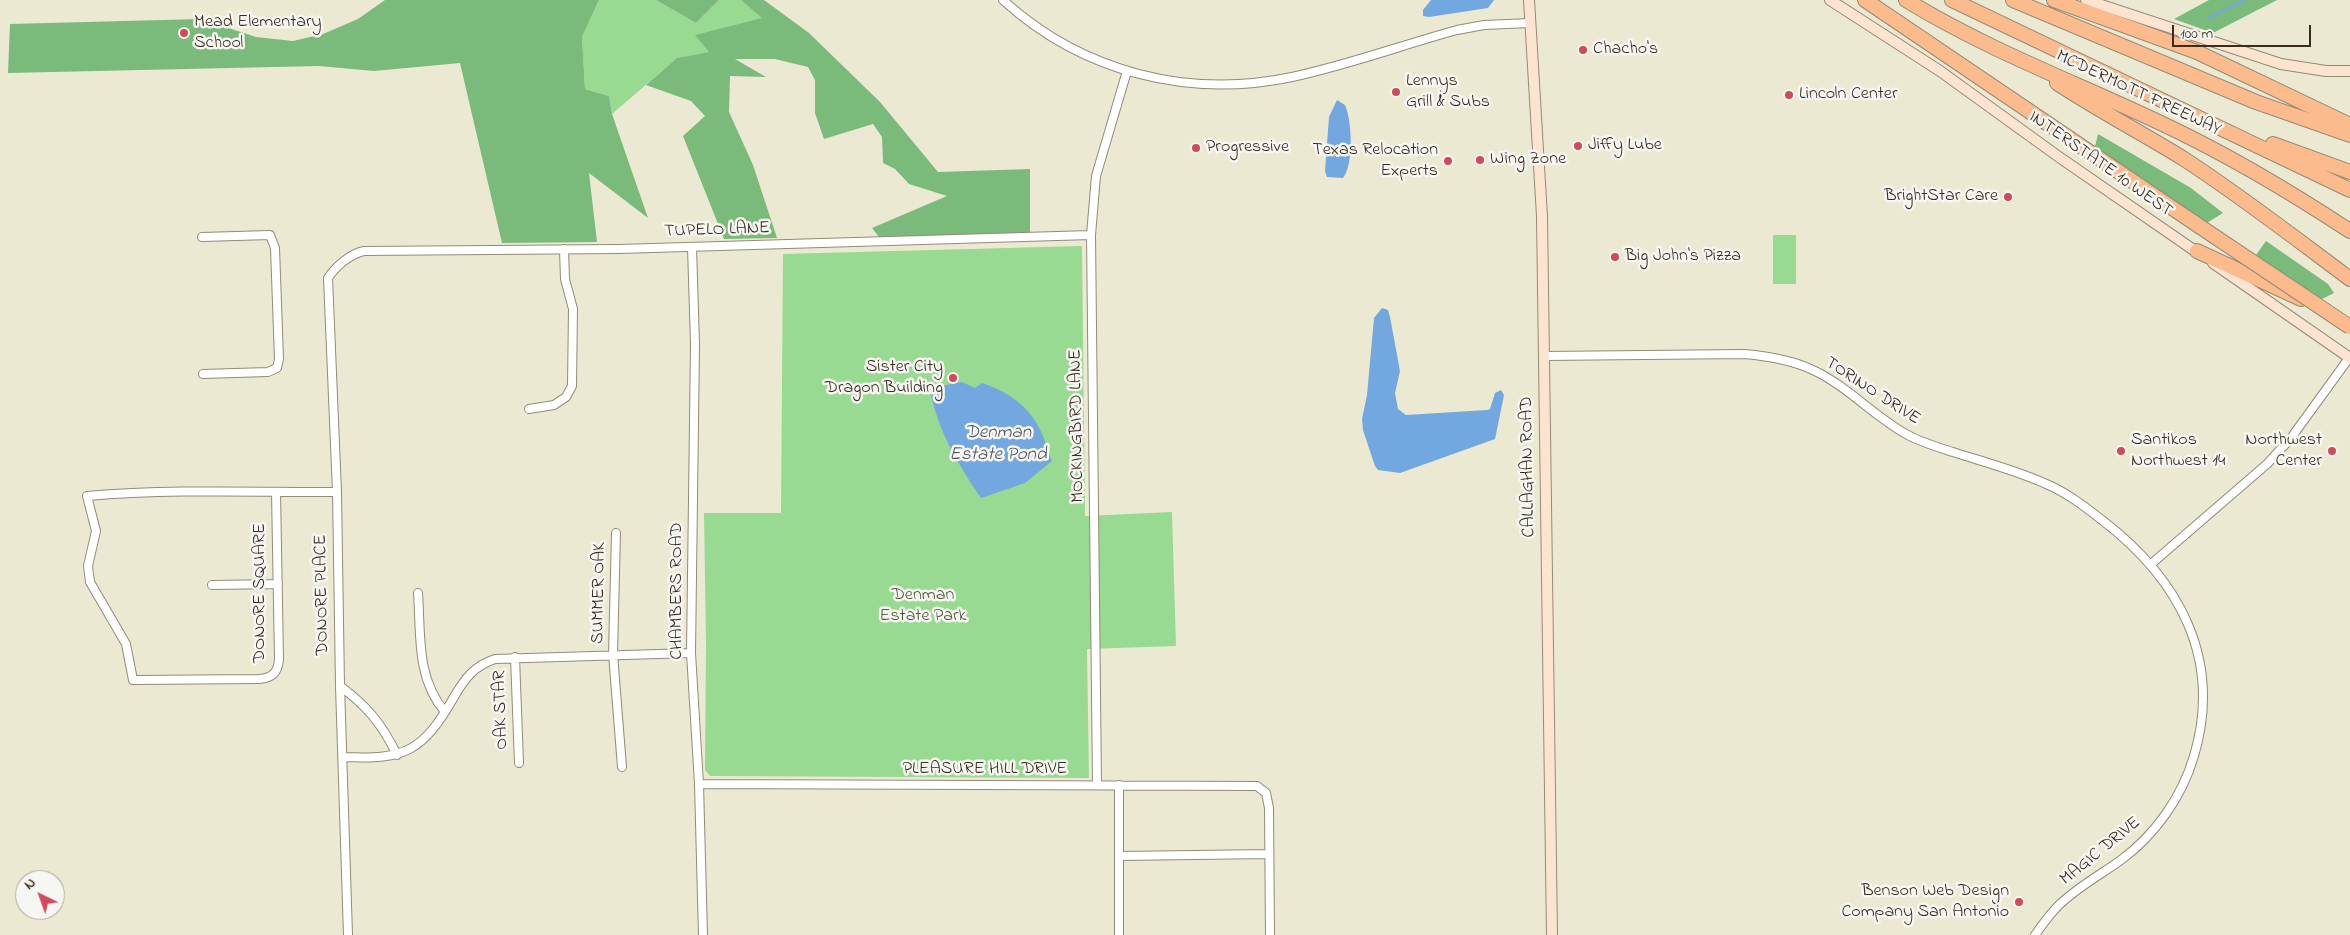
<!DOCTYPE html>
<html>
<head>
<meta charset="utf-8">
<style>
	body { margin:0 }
	#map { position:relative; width:2350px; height:935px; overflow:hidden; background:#ece9d2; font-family:"Indie Flower",sans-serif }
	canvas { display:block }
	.north { position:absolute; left:15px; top:870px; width:50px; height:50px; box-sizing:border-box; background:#f6f6f2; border:1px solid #aba49d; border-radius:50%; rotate:318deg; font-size:14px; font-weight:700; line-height:20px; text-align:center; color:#3b2a1e }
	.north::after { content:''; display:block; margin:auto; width:18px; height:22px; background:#d1495b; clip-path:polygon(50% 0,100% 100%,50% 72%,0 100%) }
	.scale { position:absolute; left:2172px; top:25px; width:139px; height:22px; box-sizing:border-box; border:2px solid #3b2a1e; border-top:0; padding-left:6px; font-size:15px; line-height:18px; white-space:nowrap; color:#3b2a1e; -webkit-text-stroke:4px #f6f6f2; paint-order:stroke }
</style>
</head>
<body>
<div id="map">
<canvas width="2350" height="935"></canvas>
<div class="north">N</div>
<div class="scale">100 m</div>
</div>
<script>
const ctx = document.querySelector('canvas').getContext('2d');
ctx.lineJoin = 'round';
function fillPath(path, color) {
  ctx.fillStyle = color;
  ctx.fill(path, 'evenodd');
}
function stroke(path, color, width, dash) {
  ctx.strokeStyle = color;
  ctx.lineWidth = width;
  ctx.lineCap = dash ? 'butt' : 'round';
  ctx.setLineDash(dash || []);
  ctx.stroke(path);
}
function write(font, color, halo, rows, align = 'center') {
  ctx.font = font + ' "Indie Flower",sans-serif';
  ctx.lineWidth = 5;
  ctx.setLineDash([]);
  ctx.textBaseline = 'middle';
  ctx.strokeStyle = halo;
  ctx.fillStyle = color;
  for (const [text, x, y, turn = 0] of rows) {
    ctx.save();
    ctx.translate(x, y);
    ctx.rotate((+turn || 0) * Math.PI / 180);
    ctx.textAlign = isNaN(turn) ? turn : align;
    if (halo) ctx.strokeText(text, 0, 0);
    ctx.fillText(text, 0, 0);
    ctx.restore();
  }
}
fillPath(new Path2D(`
	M599,0H656L696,23L719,0H741L763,18L696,35L710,52L677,58L612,114L609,96L585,89L582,37Z
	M1773,235H1796V284H1773Z
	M1082,246L1085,516L1172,512L1176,646L1087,649L1089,778L710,776L705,770L706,642L704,513H781L783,254Z`), '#98da91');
fillPath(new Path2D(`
	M385,0H599L582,37L585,89L609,96L612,114L648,218L589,173L597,242L502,243L460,63L374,71L319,66L8,73L10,24L201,19L256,37L293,41L323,34L358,19Z
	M656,0H719L696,23Z
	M741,0H764L809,33L880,102L938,172L1030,169V234L879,237L872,228L947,196L909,184L895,169L883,163L882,137L873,124L824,139L815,113V80L808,67L775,59H735L766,77L730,76L729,112L753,165L777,238L724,239L683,136L705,116L691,101L646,85L677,58L709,52L695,35L762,18Z
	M2209,0H2277L2213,33L2174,19Z
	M2098,134L2191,188L2223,213L2205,224L2094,151Z
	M2266,241L2328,284L2334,293L2318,301L2256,255Z`), '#7aba7b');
fillPath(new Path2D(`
	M1431,0H1494L1488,8L1429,17L1423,16V10Z
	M1337,100L1345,105C1352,120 1354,165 1343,178L1327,177L1325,171L1329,117Z
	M1382,308L1388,310L1390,317L1400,371L1395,393L1398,409L1406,415L1487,410L1490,409L1495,393L1501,390L1504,395L1495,439L1400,473L1378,470L1375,466L1363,430L1362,419L1367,395L1374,318Z
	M962,382L975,388L982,383C1004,390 1026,404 1037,424C1044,435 1047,449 1052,461L1025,483L981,498C958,464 941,436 931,396L936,387Z`), '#73a7e0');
stroke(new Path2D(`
	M2208,18L2245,0`), '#73a7e0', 2.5);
const street = new Path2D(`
	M1003,0C1082,72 1188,99 1292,77C1348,65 1402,45 1457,30L1484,25L1530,23
	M202,237L270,235L275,248L279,359L277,368L268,372L203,374
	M692,247L695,344L691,653L699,784L703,935
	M1544,356L1744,354C1768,356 1793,360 1815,371C1848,387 1874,416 1906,434C1920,442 1937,447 1953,452C1984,462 2015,470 2044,483C2066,492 2084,506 2102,520C2179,579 2223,659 2194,756C2182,797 2155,835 2121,860C2100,875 2076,888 2058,906C2049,915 2042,925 2035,935
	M529,409L554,405L566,397L572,386L573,309L565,279L564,249
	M276,492L279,659C278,673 272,678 259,679L133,680L126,644L90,582L88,566L96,531L87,496C170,489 254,492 337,492
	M616,533L613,654L622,767
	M2150,565L2267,464L2291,438L2349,358
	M212,585L278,584
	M418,593C421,635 416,678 445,712
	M515,657L519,763
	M340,686C367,706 382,724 397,755
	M344,757C406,760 423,751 454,697C465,678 474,666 495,659L691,653
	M699,784L1257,786L1266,793L1269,808L1270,935
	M1097,785L1091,235L1096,176L1127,71
	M1119,785V935
	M1120,856L1269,854
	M348,935L340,686L337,492L328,278C336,266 350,254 364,251L619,249L1091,235`);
const secondary = new Path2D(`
	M1529,0L1542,216L1552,935
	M1830,0L1940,71L2059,157L2201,255
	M2086,0L2281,64L2326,71H2350
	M2213,263L2350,358`);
const highway = new Path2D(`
	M1865,0L2199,226
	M1906,0C1989,51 2082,85 2169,127C2232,157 2292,193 2350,231
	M1952,0L2350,190
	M2013,0L2256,102L2350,135
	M2054,0L2197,52L2350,125
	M2057,83C2098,110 2142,133 2184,159C2241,196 2295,238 2350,279
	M2273,144L2350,172
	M2197,251L2301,299`);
stroke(street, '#948a78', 10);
stroke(secondary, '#948a78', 12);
stroke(highway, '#948a78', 16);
stroke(street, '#fff', 8);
stroke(secondary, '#fde4d1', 10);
stroke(highway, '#fbbb8d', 14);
const highwayBridge = new Path2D(`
	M2199,226L2350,327`);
stroke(highwayBridge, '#948a78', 16, []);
stroke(highwayBridge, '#fbbb8d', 14);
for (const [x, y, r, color] of [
	[184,33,5,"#d1495b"],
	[1583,50,5,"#d1495b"],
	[1396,92,5,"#d1495b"],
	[1789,95,5,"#d1495b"],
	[1578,146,5,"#d1495b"],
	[1196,148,5,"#d1495b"],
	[1480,160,5,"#d1495b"],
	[1448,161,5,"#d1495b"],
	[2008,197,5,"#d1495b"],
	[1615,257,5,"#d1495b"],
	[953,378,5,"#d1495b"],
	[2121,451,5,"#d1495b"],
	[2332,451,5,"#d1495b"],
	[2019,902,5,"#d1495b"]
]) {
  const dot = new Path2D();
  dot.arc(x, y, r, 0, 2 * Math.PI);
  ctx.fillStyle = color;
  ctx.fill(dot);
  stroke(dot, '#f6f6f2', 2);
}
write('18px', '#3b2a1e', '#f6f6f2', [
	["Mead Elementary",194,23],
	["School",194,44],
	["Chacho's",1593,50],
	["Lennys",1406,82],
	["Grill & Subs",1406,103],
	["Lincoln Center",1799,95],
	["Jiffy Lube",1588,146],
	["Progressive",1206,148],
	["Texas Relocation",1438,151,"right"],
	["Experts",1438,172,"right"],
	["Wing Zone",1490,160],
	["BrightStar Care",1998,197,"right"],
	["Big John's Pizza",1625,257],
	["Sister City",943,368,"right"],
	["Dragon Building",943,389,"right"],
	["Santikos",2131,441],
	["Northwest 14",2131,462],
	["Northwest",2322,441,"right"],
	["Center",2322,462,"right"],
	["Benson Web Design",2009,892,"right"],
	["Company San Antonio",2009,913,"right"]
], 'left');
write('18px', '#3b2a1e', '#f6f6f2', [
	["MCDERMOTT FREEWAY",2138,94,25],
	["INTERSTATE 10 WEST",2100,165,35],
	["TUPELO LANE",717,231,-2],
	["TORINO DRIVE",1872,392,33],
	["MOCKINGBIRD LANE",1078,426,-91],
	["CALLAGHAN ROAD",1529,467,-91],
	["CHAMBERS ROAD",678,591,-90],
	["DONORE SQUARE",261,593,-90],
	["SUMMER OAK",600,593,-89],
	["DONORE PLACE",323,595,-91],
	["OAK STAR",502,710,-92],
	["PLEASURE HILL DRIVE",985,770],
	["MAGIC DRIVE",2101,852,-39]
]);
write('18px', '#52563b', '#f6f6f2', [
	["Denman",923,596],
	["Estate Park",923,617]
]);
write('italic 19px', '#4f5662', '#f6f6f2', [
	["Denman",998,434],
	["Estate Pond",998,456]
]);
</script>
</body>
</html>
